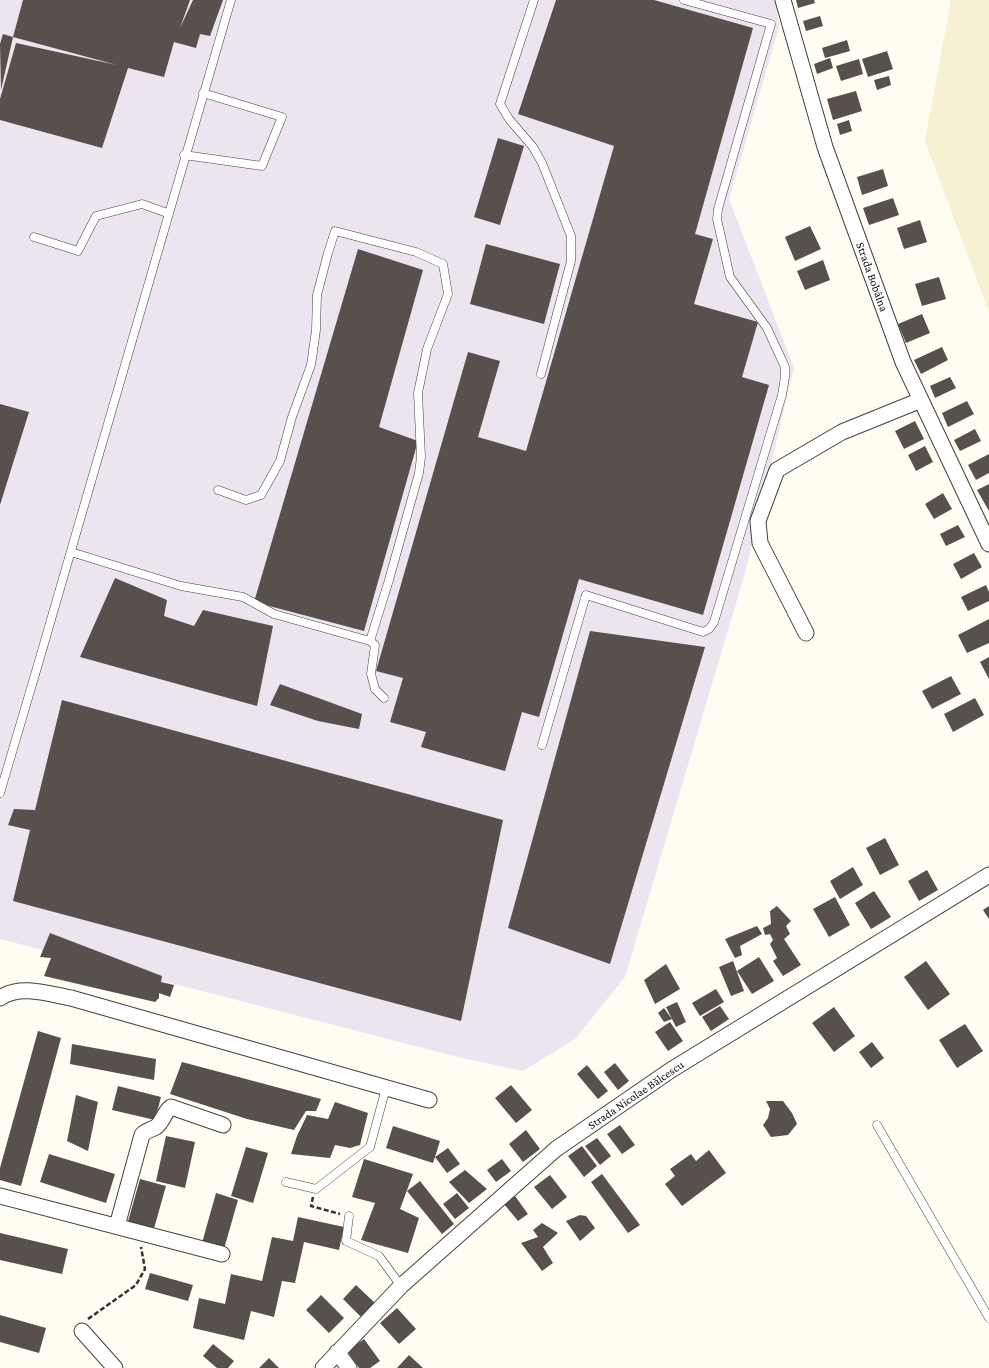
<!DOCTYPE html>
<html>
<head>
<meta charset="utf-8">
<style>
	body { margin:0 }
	canvas { display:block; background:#fffcf2 }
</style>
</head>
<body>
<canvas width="989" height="1368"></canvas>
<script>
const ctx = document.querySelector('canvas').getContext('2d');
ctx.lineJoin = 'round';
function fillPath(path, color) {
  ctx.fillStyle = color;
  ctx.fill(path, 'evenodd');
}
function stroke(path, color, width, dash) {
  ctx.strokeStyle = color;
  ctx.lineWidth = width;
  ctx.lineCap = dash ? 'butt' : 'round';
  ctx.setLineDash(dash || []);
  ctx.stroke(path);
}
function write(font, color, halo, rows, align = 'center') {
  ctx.font = font + ' "Crimson Pro",serif';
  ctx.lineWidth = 5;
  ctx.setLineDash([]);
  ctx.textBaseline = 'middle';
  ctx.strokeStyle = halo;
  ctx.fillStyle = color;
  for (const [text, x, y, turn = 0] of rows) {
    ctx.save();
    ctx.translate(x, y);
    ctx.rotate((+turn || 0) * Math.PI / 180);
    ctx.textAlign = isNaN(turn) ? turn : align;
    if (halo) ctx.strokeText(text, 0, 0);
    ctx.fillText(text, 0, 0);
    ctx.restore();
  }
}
fillPath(new Path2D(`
	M0,0H776L779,27L729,199L794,368L745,573L625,977L575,1039L523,1071L458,1057L0,939Z`), '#ece4ee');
fillPath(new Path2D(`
	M951,0H989V312L925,141Z`), '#f5f1d2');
fillPath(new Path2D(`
	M23,0H190L180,28L193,0H223L210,36L200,34L196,48L174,42L164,77L128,68L102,148L0,120V99L16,43L117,65L13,37Z
	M556,0H654L753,28L695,234L713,239L694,304L758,322L742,377L769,385L703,615L579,579L539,717L522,712L505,771L421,747L426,732L390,722L403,678L376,671L468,352L500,361L478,437L526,451L614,146L518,114Z
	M796,0H814L815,3L798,8Z
	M820,16L823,26L806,31L803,21Z
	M3,34L13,37L1,90L0,44Z
	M847,40L850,51L825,58L822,48Z
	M887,51L893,69L868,77L862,59Z
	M830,58L833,68L817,74L814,64Z
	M859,59L863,74L841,81L836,66Z
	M889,76L891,85L877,90L874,80Z
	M856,91L862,111L833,120L827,99Z
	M849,120L852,131L840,135L837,124Z
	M498,138L524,146L500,225L474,217Z
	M883,169L888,186L862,195L857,177Z
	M893,198L899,215L869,225L863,208Z
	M920,220L927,242L904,249L897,228Z
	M810,226L821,249L795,261L785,237Z
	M486,244L560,264L544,324L470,304Z
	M358,249L423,270L379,427L418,441L364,631L254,602Z
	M823,260L830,280L805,290L797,271Z
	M939,277L946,299L922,306L915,284Z
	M922,314L930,333L906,343L898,324Z
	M942,347L948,360L921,374L914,360Z
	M950,377L956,388L935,398L930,386Z
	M967,401L974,414L948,427L942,413Z
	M0,404L29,412L0,505Z
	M915,421L924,439L904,449L895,431Z
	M975,429L981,441L960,451L954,440Z
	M925,446L933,462L916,471L908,455Z
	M989,454V473L976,480L968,465Z
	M989,484V511L977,490Z
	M943,493L952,509L934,519L925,504Z
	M958,525L965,537L946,546L940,534Z
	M974,553L982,567L961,579L953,564Z
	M115,578L167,600L164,616L194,626L203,610L273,626L257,706L80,657Z
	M986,585L989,592V601L968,611L961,597Z
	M989,619V643L967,653L958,635Z
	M590,631L705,647L610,964L508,928Z
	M989,657V679L980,662Z
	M951,676L961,694L932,709L922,691Z
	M280,684L362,714L359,729L318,721L270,705Z
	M975,698L984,715L953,732L944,714Z
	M62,700L503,820L461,1021L13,901L30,830L8,825L14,809L35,810Z
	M885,838L899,865L880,875L866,848Z
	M853,867L863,885L840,899L830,881Z
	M927,870L938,890L919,901L908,881Z
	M874,891L891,917L871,929L855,903Z
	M835,897L850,925L829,937L813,909Z
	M777,906L791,921L786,926L790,934L784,939L801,965L783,976L773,961L777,958L770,944L773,940L770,934L765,935L763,928L771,924L770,911Z
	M989,906V919L983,910Z
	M757,926L762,934L740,946L742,955L735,958L725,939Z
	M50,933L162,976L161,982L174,985L170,997L159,993V998L155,1002L44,976L51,958L40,957Z
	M759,957L774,981L752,994L737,971Z
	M733,961L744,991L731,996L719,967Z
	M926,961L950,994L928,1010L904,977Z
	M666,964L680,989L655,1004L644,980Z
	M716,989L724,1002L700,1016L692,1003Z
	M677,1002L686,1022L676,1027L666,1007Z
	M720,1006L729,1019L711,1031L702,1017Z
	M834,1007L855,1036L834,1052L812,1023Z
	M664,1008L672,1019L664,1022L658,1013Z
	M670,1022L683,1041L668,1051L655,1032Z
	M965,1024L983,1051L957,1068L939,1040Z
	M38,1031L61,1038L21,1186L0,1180V1168Z
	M872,1042L884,1058L871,1068L859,1052Z
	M72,1044L156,1059L154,1080L70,1064Z
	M182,1062L321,1099L316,1111H306L294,1130L247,1119L170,1094Z
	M615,1063L629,1081L618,1090L604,1072Z
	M587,1065L608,1091L598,1099L577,1074Z
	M511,1085L532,1110L516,1123L495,1098Z
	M118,1086L161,1097L155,1120L112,1110Z
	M76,1095L98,1102L88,1151L67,1141Z
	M766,1101H783L792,1113L797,1124L788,1135L771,1137L763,1125L768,1118L770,1109Z
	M335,1102L368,1113L360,1145L350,1148L335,1145L330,1158L291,1154L297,1136L307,1115L328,1119Z
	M620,1125L635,1145L622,1154L607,1134Z
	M393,1126L440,1141L435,1157L448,1148L460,1164L447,1173L435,1157L433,1163L386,1148Z
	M526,1130L540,1149L523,1162L509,1144Z
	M166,1136L195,1142L185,1188L156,1181Z
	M597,1138L611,1156L600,1165L585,1146Z
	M582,1146L597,1166L584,1177L568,1156Z
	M246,1147L268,1153L253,1203L231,1196Z
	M709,1150L726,1173L682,1206L665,1184L675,1176L670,1169L691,1154L696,1161Z
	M49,1154L115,1174L106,1203L40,1182Z
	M364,1159L413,1174L400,1209L419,1218L408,1253L361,1240L375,1203L352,1197Z
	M502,1159L511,1171L496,1182L487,1170Z
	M465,1170L487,1189L469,1203L449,1182Z
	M602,1174L640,1225L628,1233L591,1182Z
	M550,1175L567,1197L552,1209L534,1187Z
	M140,1179L166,1186L153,1232L127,1225Z
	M420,1181L454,1224L442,1234L407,1191Z
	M216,1193L238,1200L224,1249L202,1243Z
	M457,1193L469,1208L455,1219L443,1204Z
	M515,1196L528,1214L518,1221L504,1204Z
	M580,1215L586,1216L595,1228L580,1241L566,1221Z
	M298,1217L344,1227L339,1250L304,1242L295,1283L282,1281L274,1317L251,1311L244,1340L193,1328L199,1298L225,1304L231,1274L262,1281L272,1237L293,1241Z
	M542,1223L558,1233L543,1247L553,1263L542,1271L521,1243L538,1237L533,1230Z
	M0,1233L68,1249L62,1274L0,1260Z
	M150,1273L193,1285L188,1301L145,1289Z
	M356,1285L375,1303L361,1317L343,1299Z
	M321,1295L344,1318L329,1333L306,1310Z
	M397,1308L416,1329L399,1344L380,1323Z
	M0,1315L46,1328L39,1353L0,1342Z
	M364,1339L380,1361L370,1368H359L347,1351Z
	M213,1344L234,1361L228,1368H217L203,1356Z
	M409,1355L423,1368H397Z
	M269,1358L279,1368H259Z`), '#58504c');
const lane = new Path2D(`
	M534,0L500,104L509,119L533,147L542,163L571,236V261L541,374
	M184,155L262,166L282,117L203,93
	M34,237L78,251L96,216L142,204L167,213
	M218,490L246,500L261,495L280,461L292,417L311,365L316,330L317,295L328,253L335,231L416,252L443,264L448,294L427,349L418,393L421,457L419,473L389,580L370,641L375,645L371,674L375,689L384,698
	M71,552L181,586L243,597L274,614L370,641
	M542,745L586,595L703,632L709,629L714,622L782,395L785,377V367L767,328L730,277L717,219L718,209L771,24L684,0
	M0,793C79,529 152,263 231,0
	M877,1125L989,1318
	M286,1182L316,1189L370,1147L386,1088
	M349,1216L346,1241L379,1256L401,1286`);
const street = new Path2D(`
	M783,0L825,147L903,362L989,544
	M806,633L760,543L758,521L777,470L842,432L921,400
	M0,998C20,984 49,994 71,998L429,1100
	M0,1196L222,1254
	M117,1226L142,1135C146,1130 151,1130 156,1127C163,1122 164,1112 171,1107L223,1125
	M82,1331L115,1368
	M337,1352L349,1368
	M323,1368L401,1286L556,1149L671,1070L989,875`);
stroke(lane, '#424242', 9);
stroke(street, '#424242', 17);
stroke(new Path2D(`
	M313,1197L311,1206L340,1214
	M88,1319L136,1285L145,1269L141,1247`), '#313131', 2.5, [5, 2.5]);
stroke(lane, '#fff', 8);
stroke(street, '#fff', 15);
write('12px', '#0f0f0f', '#fff', [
	["Strada Bobâlna",872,277,70],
	["Strada Nicolae Bălcescu",636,1095,-34]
]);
</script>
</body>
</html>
